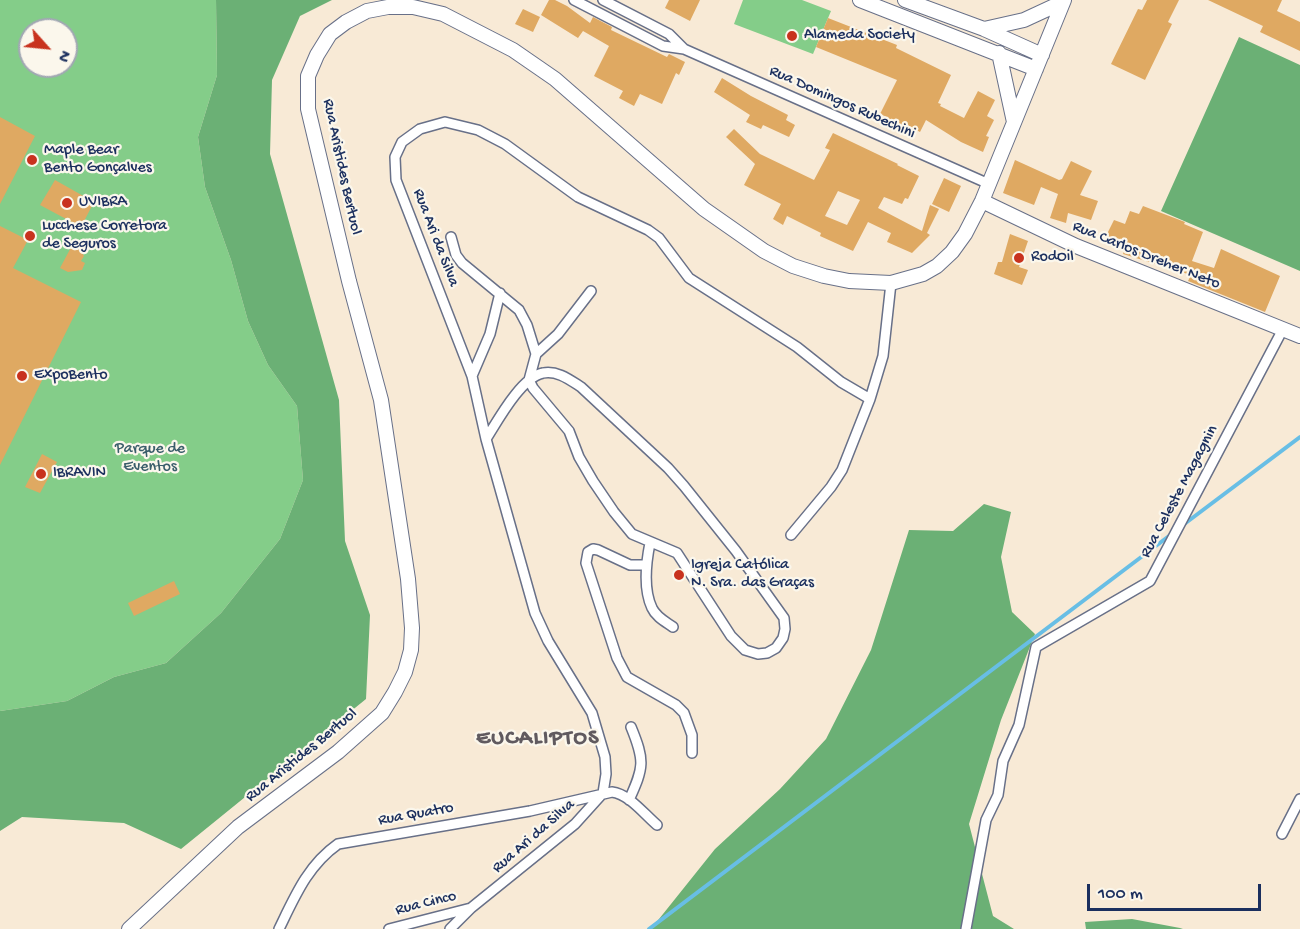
<!DOCTYPE html>
<html>
<head>
<meta charset="utf-8">
<style>
	body { margin:0 }
	#map { position:relative; width:1300px; height:929px; overflow:hidden; background:#f8ead6; font-family:"Gochi Hand",sans-serif }
	canvas { display:block }
	.north { position:absolute; left:18px; top:18px; width:60px; height:60px; box-sizing:border-box; background:#fbf7ec; border:2px solid #a1a7b3; border-radius:50%; rotate:117deg; font-size:16px; font-weight:700; line-height:24px; text-align:center; color:#1b2f5e }
	.north::after { content:''; display:block; margin:auto; width:21px; height:27px; background:#c8321e; clip-path:polygon(50% 0,100% 100%,50% 72%,0 100%) }
	.scale { position:absolute; left:1087px; top:884px; width:174px; height:27px; box-sizing:border-box; border:3px solid #1b2f5e; border-top:0; padding-left:8px; font-size:18px; line-height:21px; white-space:nowrap; color:#1b2f5e; -webkit-text-stroke:4px #fbf7ec; paint-order:stroke }
</style>
</head>
<body>
<div id="map">
<canvas width="1300" height="929"></canvas>
<div class="north">N</div>
<div class="scale">100 m</div>
</div>
<script>
const ctx = document.querySelector('canvas').getContext('2d');
ctx.lineJoin = 'round';
function fillPath(path, color) {
  ctx.fillStyle = color;
  ctx.fill(path, 'evenodd');
}
function stroke(path, color, width, dash) {
  ctx.strokeStyle = color;
  ctx.lineWidth = width;
  ctx.lineCap = dash ? 'butt' : 'round';
  ctx.setLineDash(dash || []);
  ctx.stroke(path);
}
function write(font, color, halo, rows, align = 'center') {
  ctx.font = font + ' "Gochi Hand",sans-serif';
  ctx.lineWidth = 4.5;
  ctx.setLineDash([]);
  ctx.textBaseline = 'middle';
  ctx.strokeStyle = halo;
  ctx.fillStyle = color;
  for (const [text, x, y, turn = 0] of rows) {
    ctx.save();
    ctx.translate(x, y);
    ctx.rotate((+turn || 0) * Math.PI / 180);
    ctx.textAlign = isNaN(turn) ? turn : align;
    if (halo) ctx.strokeText(text, 0, 0);
    ctx.fillText(text, 0, 0);
    ctx.restore();
  }
}
fillPath(new Path2D(`
	M0,0H216L217,75L198,137L205,187L231,260L248,321L268,365L297,406L303,480L280,539L221,613L166,663L114,677L67,701L0,711ZM30,30H66V66H30Z
	M743,0H802L831,11L813,54L734,24Z`), '#84cd89');
fillPath(new Path2D(`
	M216,0H332L300,16L272,80L270,154L339,400L345,541L370,615L366,699L181,849L124,823L22,817L0,831V711L67,701L114,677L166,663L221,613L280,539L303,480L297,406L268,365L248,321L231,260L205,187L198,137L217,75Z
	M1239,37L1300,65V271L1161,211Z
	M984,504L1011,512L1001,557L1012,612L1035,634L1001,720L969,824L993,916L1014,929H651L715,849L780,789L826,739L871,650L909,530L953,531Z
	M1132,919L1180,928L1183,929H1086L1085,922Z`), '#6bb075');
stroke(new Path2D(`
	M1183,525L1300,437
	M649,929L1173,533`), '#68bee5', 4);
fillPath(new Path2D(`
	M549,0H555L567,6L590,23L593,17L612,27L611,30L667,57L669,54L685,62L679,75L676,73L662,104L640,94L634,106L619,98L623,91L594,76L609,46L583,31L578,38L541,15Z
	M669,0H700L690,21L665,8Z
	M1147,0H1179L1168,22L1172,24L1145,80L1111,64L1138,9L1142,10Z
	M1208,0H1282L1277,11L1300,22V51L1260,32L1263,26Z
	M523,9L540,17L533,32L515,24Z
	M828,18L897,45L896,48L951,75L938,103L941,104L940,106L964,118L978,91L995,100L987,116L994,120L986,136L989,137L983,152L961,142L926,120L920,132L905,124L901,133L884,124L887,117L880,114L897,80L816,47Z
	M722,78L751,96L788,115L786,120L795,125L789,137L763,125L761,129L746,122L750,115L714,92Z
	M0,117L35,136L0,204Z
	M734,129L760,154L814,180L830,150L825,148L833,133L898,164L897,165L919,176L908,199L905,198L902,204L884,197L878,208L922,231L930,205L939,209L927,233L930,235L912,253L887,242L891,233L868,222L853,251L820,236L821,233L787,216L783,225L773,219L781,204L744,185L755,164L726,137ZM838,191L860,200L847,225L825,216Z
	M1015,160L1059,180L1062,179L1071,161L1092,171L1080,195L1098,201L1091,220L1068,213L1066,223L1050,218L1058,194L1041,187L1034,205L1003,193Z
	M944,178L961,186L949,212L932,204Z
	M55,180L94,202L81,227L40,205Z
	M1143,206L1185,222L1184,224L1203,232L1192,261L1214,268L1221,249L1280,276L1265,312L1188,281L1191,275L1123,254L1127,243L1106,236L1114,220L1125,224L1130,211L1139,214Z
	M0,226L28,240L13,268L81,302L0,465Z
	M1010,234L1028,241L1019,267L1028,270L1022,285L994,274L998,262H1002Z
	M75,240L84,256L81,261L85,263L82,270L68,272L60,268Z
	M42,454L57,462L40,493L25,487Z
	M174,581L180,594L134,616L128,603Z`), '#dfa962');
const street = new Path2D(`
	M574,0L663,46L684,49L989,184
	M603,0L669,34L684,49
	M451,237L456,255L462,263L519,310L527,325L536,354
	M472,376L490,334L500,293
	M486,439C497,422 521,377 543,373C557,370 570,380 581,387L668,468L684,486L736,551L784,618L785,629L783,638L776,648L767,653L758,654L745,650L731,636L677,553L632,534L614,512L593,481L579,457L569,431L533,388L529,380L536,354L558,334L591,291
	M791,535L831,487L842,470L870,399
	M650,543C646,563 643,589 652,608C656,617 666,622 673,627
	M646,565H630L598,550L593,549L588,552L586,563L617,658L627,677L676,705L684,713L692,735V753
	M629,800C644,767 645,761 631,727
	M1282,834L1300,799
	M279,929C295,896 308,865 338,844L530,811L612,792C629,794 644,814 657,825
	M389,929L471,908
	M450,929L471,908L575,824L603,793L606,774L605,757L592,713L548,641L535,613L486,439L472,376L396,180L395,157L402,142L420,129L445,122L478,130L505,144L578,197L648,230L659,238L689,278L797,347L841,382L870,399L883,356L891,283
	M966,929L986,820L998,795L1003,761L1019,725L1036,647L1150,581L1283,329`);
const secondary = new Path2D(`
	M860,0L1036,69
	M905,0L984,29L1042,55
	M984,29L1024,20L1063,2
	M999,53L1014,122
	M982,201L1076,246L1300,336
	M129,929L238,827L338,752L382,713L395,692L405,672L411,650L412,628L408,579L381,400L349,281L308,109V76L317,55L330,34L346,22L367,11L388,7H413L443,14L513,50L555,79L704,209L764,251L793,266L824,276L849,281L891,283L923,274L937,266L952,252L965,234L982,201L1064,0`);
stroke(street, '#687088', 12);
stroke(secondary, '#687088', 16);
stroke(street, '#fff', 9);
stroke(secondary, '#fff', 14);
for (const [x, y, r, color] of [
	[792,36,6,"#c8321e"],
	[32,160,6,"#c8321e"],
	[67,203,6,"#c8321e"],
	[30,236,6,"#c8321e"],
	[1019,258,6,"#c8321e"],
	[22,376,6,"#c8321e"],
	[41,474,6,"#c8321e"],
	[679,575,6,"#c8321e"]
]) {
  const dot = new Path2D();
  dot.arc(x, y, r, 0, 2 * Math.PI);
  ctx.fillStyle = color;
  ctx.fill(dot);
  stroke(dot, '#fbf7ec', 2);
}
write('16px', '#1b2f5e', '#fbf7ec', [
	["Alameda Society",804,36],
	["Maple Bear",44,151],
	["Bento Gonçalves",44,169],
	["UVIBRA",79,203],
	["Lucchese Corretora",42,227],
	["de Seguros",42,245],
	["RodOil",1031,258],
	["ExpoBento",34,376],
	["IBRAVIN",53,474],
	["Igreja Católica",691,566],
	["N. Sra. das Graças",691,584]
], 'left');
write('16px', '#1b2f5e', '#fbf7ec', [
	["Rua Domingos Rubechini",842,103,24],
	["Rua Aristides Bertuol",341,167,78],
	["Rua Ari da Silva",435,238,69],
	["Rua Carlos Dreher Neto",1146,256,22],
	["Rua Celeste Magagnin",1180,492,-62],
	["Rua Aristides Bertuol",302,756,-39],
	["Rua Quatro",416,815,-10],
	["Rua Ari da Silva",534,837,-41],
	["Rua Cinco",426,904,-14]
]);
write('16px', '#3a5e6b', '#fbf7ec', [
	["Parque de",150,450],
	["Eventos",150,468]
]);
ctx.letterSpacing = '1.5px';
write('bold 22px', '#605a5f', '#fbf7ec', [
	["EUCALIPTOS",538,740]
]);
ctx.letterSpacing = '0px';
</script>
</body>
</html>
